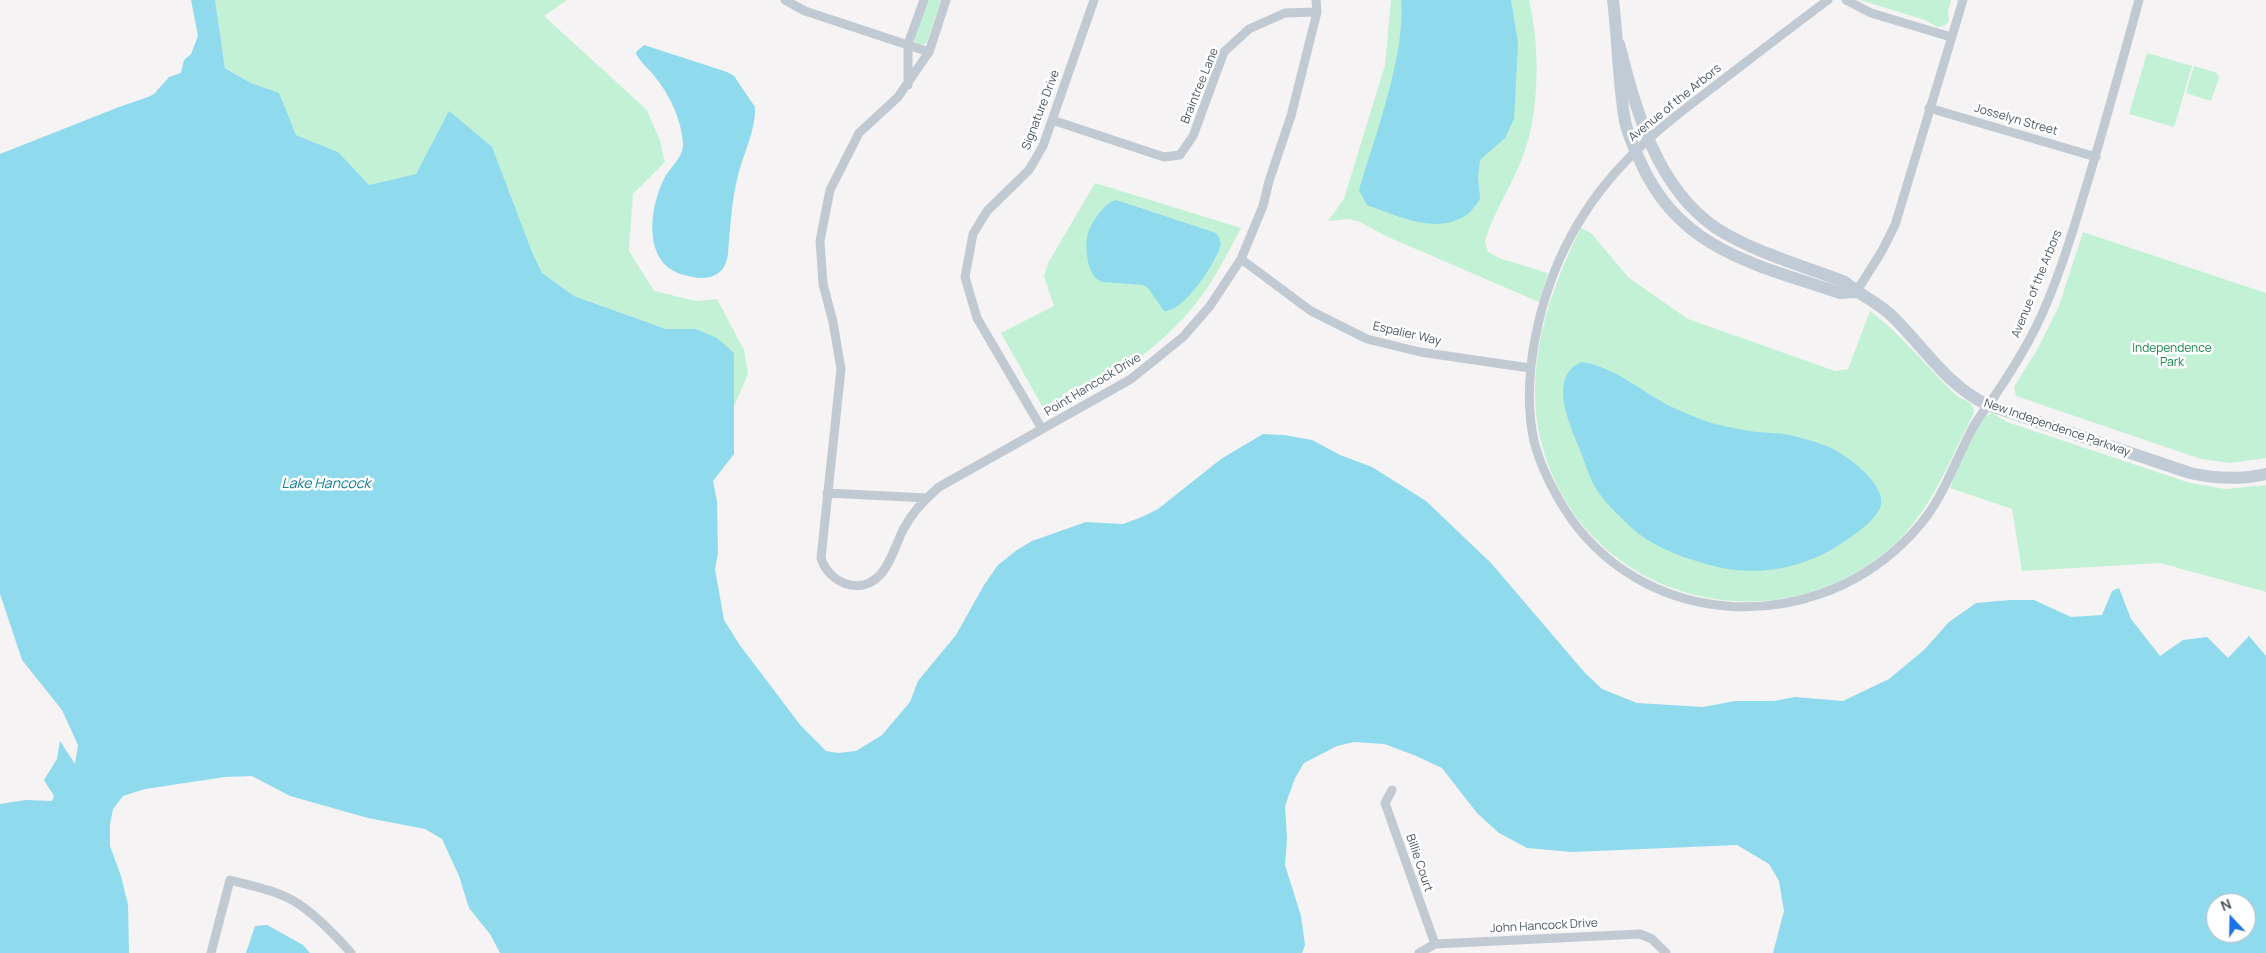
<!DOCTYPE html>
<html>
<head>
<meta charset="utf-8">
<style>
	body { margin:0 }
	#map { position:relative; width:2266px; height:953px; overflow:hidden; background:#f5f3f3; font-family:Manrope,sans-serif }
	canvas { display:block }
	.north { position:absolute; left:2206px; top:893px; width:50px; height:50px; box-sizing:border-box; background:#fff; border:1px solid #b7bbc0; border-radius:50%; rotate:339deg; font-size:14px; font-weight:700; line-height:20px; text-align:center; color:#4a5661 }
	.north::after { content:''; display:block; margin:auto; width:18px; height:22px; background:#1a73e8; clip-path:polygon(50% 0,100% 100%,50% 72%,0 100%) }
</style>
</head>
<body>
<div id="map">
<canvas width="2266" height="953"></canvas>
<div class="north">N</div>
</div>
<script>
const ctx = document.querySelector('canvas').getContext('2d');
ctx.lineJoin = 'round';
function fillPath(path, color) {
  ctx.fillStyle = color;
  ctx.fill(path, 'evenodd');
}
function stroke(path, color, width, dash) {
  ctx.strokeStyle = color;
  ctx.lineWidth = width;
  ctx.lineCap = dash ? 'butt' : 'round';
  ctx.setLineDash(dash || []);
  ctx.stroke(path);
}
function write(font, color, halo, rows, align = 'center') {
  ctx.font = font + ' Manrope,sans-serif';
  ctx.lineWidth = 5;
  ctx.setLineDash([]);
  ctx.textBaseline = 'middle';
  ctx.strokeStyle = halo;
  ctx.fillStyle = color;
  for (const [text, x, y, turn = 0] of rows) {
    ctx.save();
    ctx.translate(x, y);
    ctx.rotate((+turn || 0) * Math.PI / 180);
    ctx.textAlign = isNaN(turn) ? turn : align;
    if (halo) ctx.strokeText(text, 0, 0);
    ctx.fillText(text, 0, 0);
    ctx.restore();
  }
}
fillPath(new Path2D(`
	M215,0H567L544,16L647,110L660,141L665,162L633,194L629,251L654,291L696,301L717,299L744,350L748,374L734,406V353L696,329H666L574,296L542,273L532,252L449,112L416,174L369,186L338,152L296,135L278,93L251,83L225,67Z
	M927,0H941L927,42L924,45L916,44L914,38Z
	M1391,0H1529C1540,46 1540,112 1523,156C1512,185 1494,211 1485,241L1488,252L1499,258L1548,273L1539,302L1388,237L1358,221L1348,219L1328,221L1344,199L1385,65Z
	M1860,0H1951L1948,12L1949,21L1944,26L1937,27L1925,20Z
	M2147,53L2192,66L2174,127L2129,114Z
	M2194,66L2217,73L2219,78L2211,101L2186,93Z
	M1095,183L1241,228C1228,252 1216,277 1200,298C1160,351 1111,378 1055,410L1049,411L1042,406L1001,333L1054,306L1044,277L1048,263Z
	M1581,228L1591,233L1629,278L1688,319L1835,371L1848,369L1870,311C1901,334 1926,366 1954,393C1962,402 1974,399 1974,413C1949,460 1932,512 1890,548C1770,652 1581,598 1541,442C1523,370 1548,293 1581,228Z
	M2083,232L2266,293V458L2231,463L2201,459L2016,396L2014,387L2037,350L2059,306Z
	M1992,413L2007,422L2190,483L2225,489L2266,485V592L2160,563L2022,571L2012,509L1950,488C1957,473 1976,416 1992,413Z`), '#c3f1d5');
fillPath(new Path2D(`
	M191,0H215L225,68L251,83L279,93L296,135L338,152L369,185L416,174L449,111L492,147L532,252L542,273L574,296L666,329H696L717,338L734,353V454L713,481L717,501L718,553L715,569L724,620L739,644L801,726L826,751L838,753L856,751L882,735L910,702L918,681L956,635L984,585L998,565L1017,550L1032,541L1086,522L1123,524L1142,517L1158,509L1221,459L1263,434L1284,435L1312,440L1340,455L1372,467L1426,501L1491,563L1585,673L1602,689L1637,703L1703,707L1735,701H1774L1795,697L1843,701L1889,679L1924,650L1949,622L1976,603L2010,600H2034L2071,617L2102,615L2112,591L2119,588L2131,619L2160,656L2183,640L2207,637L2228,658L2249,636L2266,656V953H1773L1784,911L1779,881L1769,864L1737,845L1572,852L1527,848L1499,833L1477,813L1442,768L1414,755L1384,744L1354,742L1337,746L1304,763L1295,778L1285,806L1287,839L1285,865L1301,916L1305,945L1302,953H500L490,934L469,908L459,876L442,839L425,829L368,818L290,796L252,776L225,777L145,789L123,796L113,809L110,824V846L121,876L128,905L129,953H0V804L26,800L52,801L54,796L44,780L57,759L60,741L75,764L78,745L62,710L22,660L0,594V154L119,107L148,97L154,94L169,77L181,73L184,60L191,54L198,36ZM2216,903H2246V933H2216Z
	M1401,0H1511L1518,43L1514,119L1505,138L1480,160L1478,177L1480,199C1476,204 1472,211 1468,214C1437,236 1398,216 1367,205L1359,190C1375,136 1406,54 1401,0Z
	M644,45L727,72L734,76L755,107C756,131 742,156 737,180C732,200 731,220 729,240C728,252 729,267 717,274C708,280 694,278 684,275C642,264 649,209 664,179C670,167 684,157 683,143C681,119 670,95 655,77C649,69 641,63 636,54L637,51Z
	M1116,200L1216,233C1219,237 1222,242 1220,247C1215,264 1183,313 1164,311L1148,288L1143,285L1102,282C1088,277 1085,252 1087,238C1088,227 1104,202 1116,200Z
	M1582,362C1616,367 1644,394 1674,408C1685,413 1697,418 1708,422C1723,426 1741,430 1757,432C1768,433 1779,433 1790,435C1802,438 1817,442 1829,447C1847,455 1885,483 1881,505C1877,522 1846,540 1833,549C1796,570 1751,577 1710,565C1684,558 1652,547 1632,528C1619,516 1602,500 1594,485C1588,474 1585,462 1580,450C1571,427 1546,376 1582,362Z
	M267,925L303,945L310,953H246L255,926Z`), '#90daee');
stroke(new Path2D(`
	M785,0L805,11L929,52
	M946,0L929,52L898,97L859,133L830,190L820,241L823,284L833,322L841,369L821,558C828,582 859,596 879,576C891,564 896,543 904,528C913,511 925,499 939,487L1131,379L1183,337L1210,306L1241,259L1263,206L1269,181L1291,116L1317,12L1316,0
	M1828,0C1793,26 1758,53 1724,79C1662,126 1609,165 1571,236C1540,293 1520,377 1534,441C1540,465 1551,487 1564,508C1639,628 1806,638 1904,542C1941,507 1949,474 1971,431C1977,419 1986,408 1994,397C2009,375 2024,351 2036,327C2056,286 2070,241 2083,197C2103,132 2121,66 2139,0
	M1846,0L1871,13L1951,37
	M908,85V44L924,0
	M1929,108L2096,157
	M1052,120L1164,157L1180,155L1193,136L1224,52L1249,29L1285,13L1317,12
	M1241,259L1311,311L1367,339L1420,352L1530,368
	M1856,292L1882,251L1895,225L1963,0
	M1042,429L977,318L965,277L973,234L987,211L1029,170L1043,146L1094,0
	M827,493L927,498
	M1392,790L1385,803L1435,944
	M211,953L230,880C253,886 280,891 300,905C319,918 336,936 351,953
	M1419,953L1435,944L1640,934L1652,939L1666,953`), '#c1cad2', 9);
stroke(new Path2D(`
	M1613,0C1618,40 1618,81 1625,121C1628,136 1635,150 1641,163C1680,251 1758,265 1840,293L1856,292
	M1619,44C1636,110 1656,187 1716,228C1753,252 1804,266 1845,282C1859,295 1878,302 1892,316C1924,347 1947,386 1988,405L2190,473C2216,479 2239,480 2266,474`), '#c1cbd6', 12);
write('12px', '#4a5661', '#fff', [
	["Braintree Lane",1200,86,-68],
	["Avenue of the Arbors",1675,103,-39],
	["Signature Drive",1041,110,-69],
	["Josselyn Street",2016,120,16],
	["Avenue of the Arbors",2037,284,-68],
	["Espalier Way",1407,334,13],
	["Point Hancock Drive",1093,385,-31],
	["New Independence Parkway",2057,428,19],
	["Billie Court",1419,863,71],
	["John Hancock Drive",1544,926,-3]
]);
write('12px', '#17864f', '#fff', [
	["Independence",2172,349],
	["Park",2172,363]
]);
write('italic 14px', '#0c7c9b', '#fff', [
	["Lake Hancock",326,484]
]);
</script>
</body>
</html>
